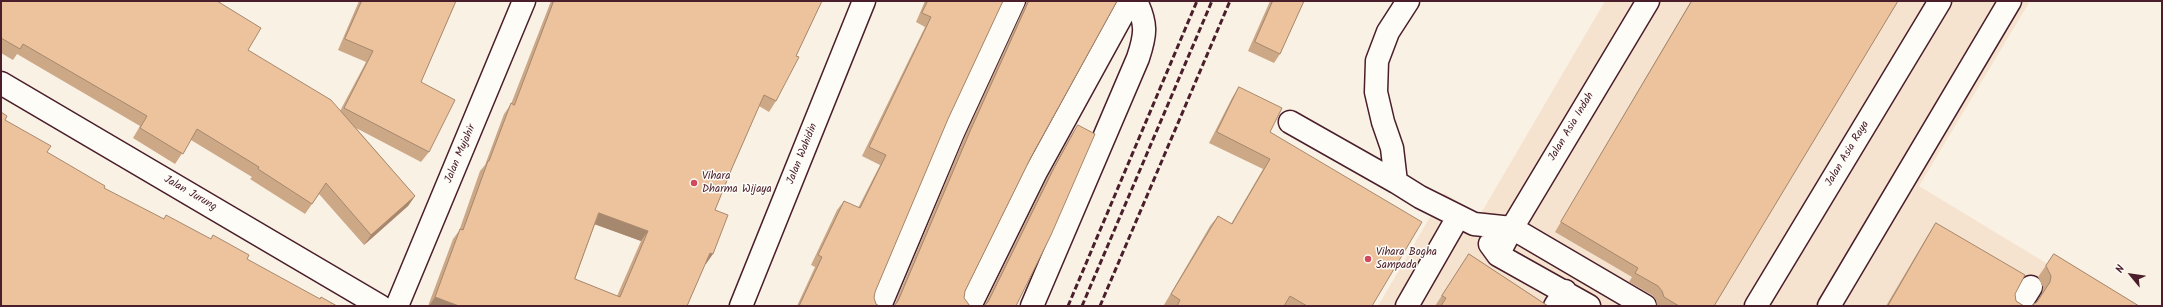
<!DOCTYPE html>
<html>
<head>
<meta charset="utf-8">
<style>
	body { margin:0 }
	#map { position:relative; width:2163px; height:307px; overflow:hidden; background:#faf1e5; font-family:Kalam,sans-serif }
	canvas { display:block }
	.frame { position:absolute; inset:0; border:2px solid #4a1f2b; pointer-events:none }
	.north { position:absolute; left:2111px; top:255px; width:40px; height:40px; -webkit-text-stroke:3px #fdfcf7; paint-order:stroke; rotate:299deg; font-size:11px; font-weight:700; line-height:16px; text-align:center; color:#4a1f2b }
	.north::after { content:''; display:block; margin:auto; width:14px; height:18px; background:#4a1f2b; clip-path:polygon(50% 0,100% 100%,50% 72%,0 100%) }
</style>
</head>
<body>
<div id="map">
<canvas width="2163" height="307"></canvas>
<div class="frame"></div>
<div class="north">N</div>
</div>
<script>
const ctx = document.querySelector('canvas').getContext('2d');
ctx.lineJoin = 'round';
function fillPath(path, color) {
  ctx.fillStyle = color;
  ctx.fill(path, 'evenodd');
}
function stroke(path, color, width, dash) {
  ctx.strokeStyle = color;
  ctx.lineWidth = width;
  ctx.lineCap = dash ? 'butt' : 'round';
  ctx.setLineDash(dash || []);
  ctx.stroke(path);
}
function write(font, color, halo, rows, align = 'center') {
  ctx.font = font + ' Kalam,sans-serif';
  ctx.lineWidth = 3;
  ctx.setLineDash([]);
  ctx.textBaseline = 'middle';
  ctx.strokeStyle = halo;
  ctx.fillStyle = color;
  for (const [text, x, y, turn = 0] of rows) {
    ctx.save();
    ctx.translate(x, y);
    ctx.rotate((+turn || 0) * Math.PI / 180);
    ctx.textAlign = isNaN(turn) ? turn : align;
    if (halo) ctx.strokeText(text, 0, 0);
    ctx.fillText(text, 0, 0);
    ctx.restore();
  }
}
fillPath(new Path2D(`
	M1605,1H2030L1919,186L2117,306H1378L1444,193L1480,215Z`), '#f6e3cf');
const street = new Path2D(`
	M1408,1L1388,32L1377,61L1376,92L1383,122L1392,148L1396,182L1420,197L1474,224L1512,228L1645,306
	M1,83L380,306
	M1290,122L1396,182
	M1490,244L1498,255L1589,306
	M1498,255L1512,228L1648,1
	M397,306L524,1
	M880,306L953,133L1014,1
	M970,306L1036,172L1130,1
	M1032,306L1138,58C1146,34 1147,24 1136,1
	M1407,306L1458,217
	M1555,306L1565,291
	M1756,306L1940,1
	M1829,306L2010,1
	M2019,306L2031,287`);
const secondary = new Path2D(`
	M741,306L864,1`);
stroke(street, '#4a1f2b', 25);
stroke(secondary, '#4a1f2b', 25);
stroke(street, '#fdfcf7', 22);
stroke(secondary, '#fdfcf7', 22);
stroke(new Path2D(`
	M1068,306L1197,1
	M1082,306L1212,1
	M1100,306L1230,1`), '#4a1f2b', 3, [6, 3]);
fillPath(new Path2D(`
	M1,1L248,50L340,111L366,62L338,50L359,1H456L421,82L429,152L421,162L356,128L415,196L408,206L364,245L319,194L305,214L250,179L252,177L191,140L175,164L133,138L140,126L17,54L13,60L1,53Z
	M551,1H822L796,56L776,101L769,112L759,106L732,168L715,210L706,264H705L687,306H428L453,239L459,231L480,171L485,165L504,114L511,104ZM595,224L641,241L617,296L575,279Z
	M925,1H1003L948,119L875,292L874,298L876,304L879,306H797L815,267L811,265L837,210L844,201L858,208L880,165L862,156L925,27L916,22Z
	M1027,1H1117L1031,157L965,291L964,298L970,306H894L964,138Z
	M1270,1H1304L1280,54L1274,63L1248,51Z
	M1691,1H1898L1714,306H1657L1656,300L1652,295L1629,282L1632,277L1555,232Z
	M1239,87L1270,132L1372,306H1166L1164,305L1210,226L1218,216L1231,224L1263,169L1209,143L1232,98Z
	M1078,125L1016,306H984L1047,178L1071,135Z
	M1936,223L2015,294L2016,301L2024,306H1886L1928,235Z
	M1469,254L1548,306H1435Z
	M2054,254L2139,306H2032L2036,303L2042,294L2043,287L2038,277Z`), '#cca887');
fillPath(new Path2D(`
	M415,196L408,206L364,245L371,235Z
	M599,213L648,231L641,241L591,223Z
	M710,253L713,254L706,264L703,263Z
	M435,297L459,306H429Z`), '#a6886e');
const building = new Path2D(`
	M1,1H217L261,28L248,50L331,100L415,196L371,235L326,183L312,204L258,169L259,167L197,129L183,154L140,128L147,116L23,44L20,49L1,38Z
	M362,1H456L421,82L455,100L429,152L344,108L373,51L345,39Z
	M554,1H822L796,56L799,57L776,101L764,95L732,168L715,210L728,215L713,254L710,253L687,306H459L435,297L460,229L463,230L488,161H489L511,103L514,105ZM599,213L648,231L620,297L575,279Z
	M928,1H1003L948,119L875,292L874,298L876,304L879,306H799L822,257L818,255L844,201L860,208L886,155L869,147L931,17L922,13Z
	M1029,1H1117L1031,157L965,291L964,298L970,306H894L898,301L971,129Z
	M1273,1H1304L1280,54L1255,42Z
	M1692,1H1898L1714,306H1679L1664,297L1662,291L1658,286L1635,273L1638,268L1561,222Z
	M1239,87L1282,108L1270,132L1422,222L1372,306H1307L1290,296L1284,306H1177L1180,300L1171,294L1218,216L1232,224L1270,159L1217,132Z
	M1,112L7,116L5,120L51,146L47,152L105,186L104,188L164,219L166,215L211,239L213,235L249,255L247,259L320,299L321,297L337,306H1Z
	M1078,125L1095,134L1051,235L1016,306H984L988,302L1054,168Z
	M1936,223L2025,275L2015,294L2016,301L2024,306H1888Z
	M1469,254L1548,306H1441L1446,298L1442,296Z
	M2054,254L2139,306H2031L2037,302L2050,282L2051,276L2046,266Z`);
fillPath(building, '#edc39d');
stroke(building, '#a6886e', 1);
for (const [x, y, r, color] of [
	[694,183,4,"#d1495b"],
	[1368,259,4,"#d1495b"]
]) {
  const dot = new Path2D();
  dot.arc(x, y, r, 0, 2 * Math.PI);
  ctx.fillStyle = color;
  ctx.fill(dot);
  stroke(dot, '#fdfcf7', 1.5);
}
write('11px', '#4a1f2b', '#fdfcf7', [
	["Jalan Asia Indah",1572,127,-59],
	["Jalan Mujahir",461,154,-67],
	["Jalan Wahidin",803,154,-68],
	["Jalan Asia Raya",1848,154,-59],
	["Jalan Jurung",190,194,30]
]);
write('11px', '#4a1f2b', '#fdfcf7', [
	["Vihara",702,177],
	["Dharma Wijaya",702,190],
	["Vihara Bogha",1376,253],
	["Sampada",1376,266]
], 'left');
</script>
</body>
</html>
